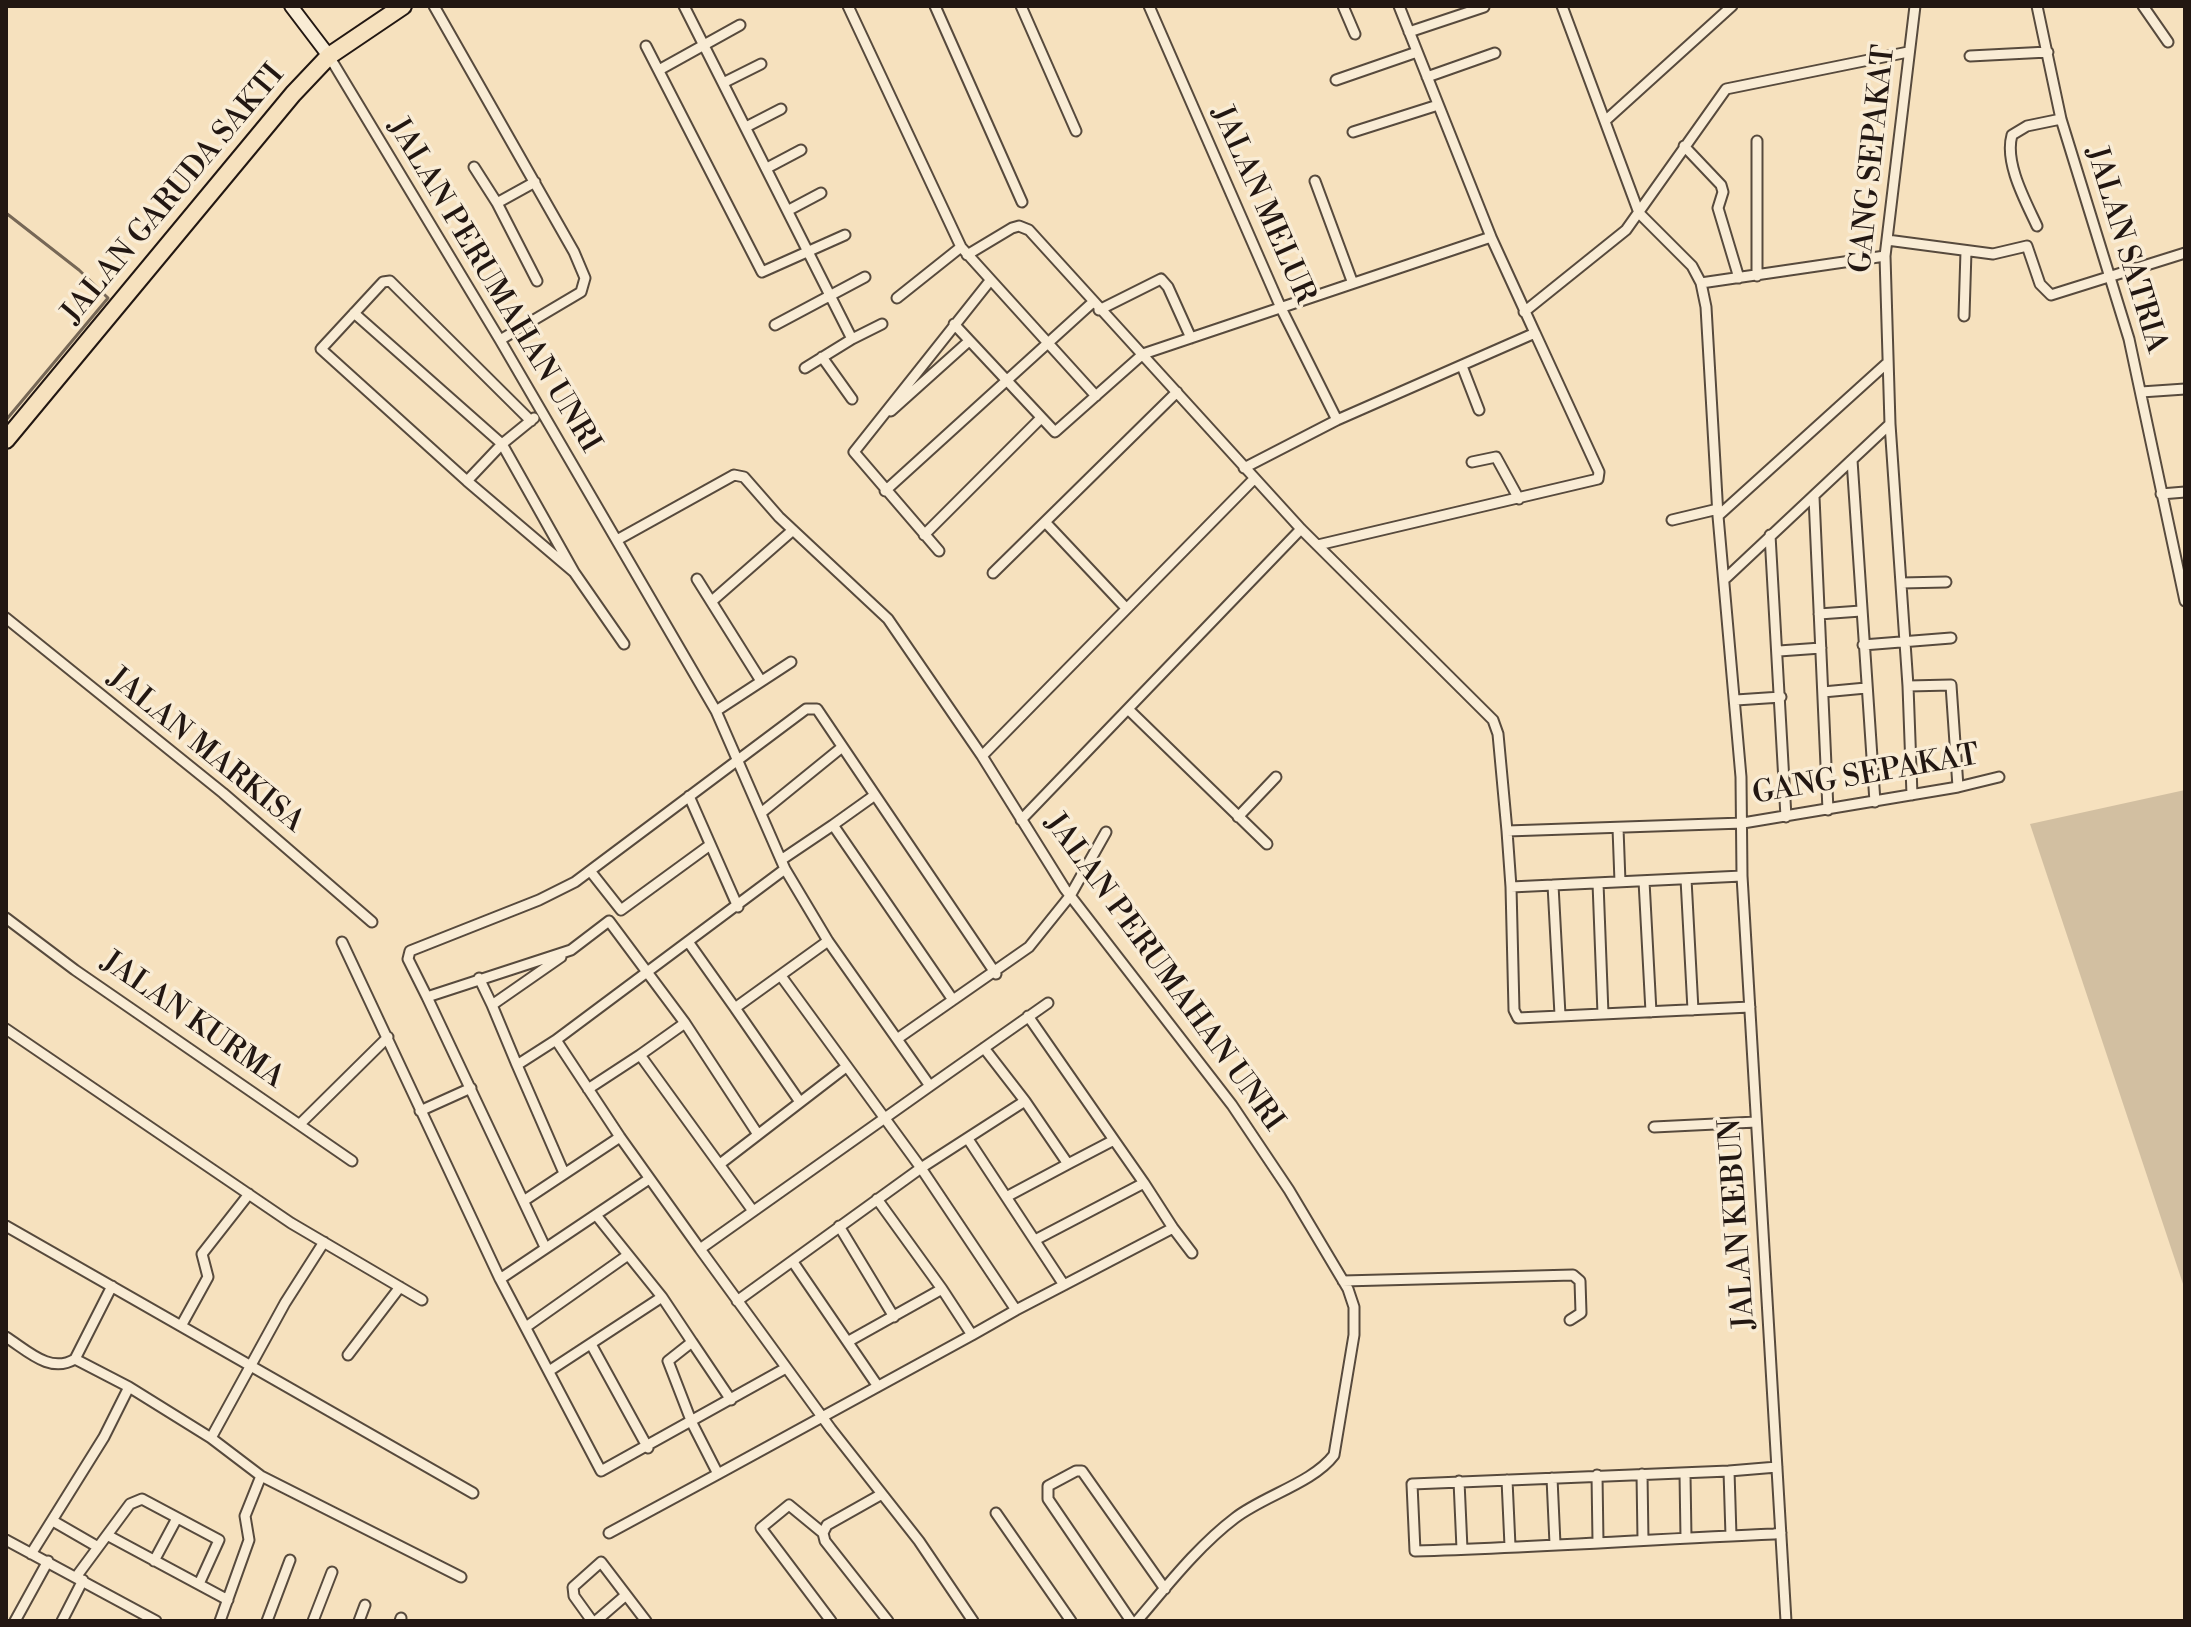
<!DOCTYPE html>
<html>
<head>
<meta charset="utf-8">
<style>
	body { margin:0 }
	#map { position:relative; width:2191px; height:1627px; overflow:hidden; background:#f6e1be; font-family:"Libre Bodoni",serif }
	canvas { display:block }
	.frame { position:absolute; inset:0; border:8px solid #221712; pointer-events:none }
</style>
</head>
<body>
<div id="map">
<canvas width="2191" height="1627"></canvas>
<div class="frame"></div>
</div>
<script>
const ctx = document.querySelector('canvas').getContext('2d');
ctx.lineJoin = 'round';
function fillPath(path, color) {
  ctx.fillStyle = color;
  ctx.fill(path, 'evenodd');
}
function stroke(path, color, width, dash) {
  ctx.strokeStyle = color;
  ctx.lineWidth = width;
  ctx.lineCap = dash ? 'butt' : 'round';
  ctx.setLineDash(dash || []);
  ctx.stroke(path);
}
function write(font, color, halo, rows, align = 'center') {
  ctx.font = font + ' "Libre Bodoni",serif';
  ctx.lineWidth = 7;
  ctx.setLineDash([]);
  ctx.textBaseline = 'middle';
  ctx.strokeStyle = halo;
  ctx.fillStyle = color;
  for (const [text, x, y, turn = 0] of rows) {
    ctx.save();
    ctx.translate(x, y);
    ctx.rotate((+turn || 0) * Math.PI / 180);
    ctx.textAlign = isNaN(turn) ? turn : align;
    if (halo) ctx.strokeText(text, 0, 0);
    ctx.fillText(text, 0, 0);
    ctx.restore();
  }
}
fillPath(new Path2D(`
	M2185,790V1290L2030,824Z`), '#d2bfa1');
stroke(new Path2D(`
	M6,213L79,270L108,298L6,420`), '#766756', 3);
const minor = new Path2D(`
	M434,6L574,252L585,278L581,292L500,340
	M684,6L852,339L805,368
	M848,6L961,247L1096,396
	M935,6L1022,202
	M1021,6L1076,131
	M1149,6L1281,308L1337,420
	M1343,6L1355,34
	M1399,6L1491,237
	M1562,6L1639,213L1692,266L1701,283L1706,307L1718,516L1741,777L1742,876L1786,1621
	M2037,6L2061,119L2129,339L2185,601
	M2143,6L2168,42
	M1409,32L1484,7
	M646,46L762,272L845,235
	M329,56L500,340L716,711L785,869L828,941L930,1086L700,1249L831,1429L919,1541L973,1621
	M1970,56L2048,52
	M659,70L740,25
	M1427,77L1495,53
	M1336,80L1417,52
	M723,83L761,64
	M1605,121L1732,6
	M746,127L781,109
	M1353,132L1438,105
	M1757,141V276
	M1684,146L1721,185L1723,192L1718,208L1739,278
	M474,167L497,203L537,281
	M767,168L801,150
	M1315,181L1352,281
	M497,203L535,182
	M789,210L821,193
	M2037,226C2026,202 2004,163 2012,135L2027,126L2061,119
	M1887,240L1993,254L2027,246L2040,284L2051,295L2185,253
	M967,255L1012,228L1019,226L1029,230L1301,529L1493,720L1498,734L1507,831
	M1701,283L1885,256
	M897,298L961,247
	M1099,310L1161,279L1168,287L1191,338
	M1524,312L1626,230L1726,89L1908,52
	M354,313L502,444L574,572
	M1964,316L1966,251
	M954,324L1055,432L1143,354L1491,237L1535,333
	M775,325L865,277
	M852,339L882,324
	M822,357L852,399
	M1462,366L1479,410
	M2141,392L2185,389
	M891,411L969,341
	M534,418L502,444L467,481L574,572L624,644
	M1890,424L1908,686L1912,795
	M1852,460L1875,802
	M1472,462L1496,457L1519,499
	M1244,468L1337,420L1535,333L1599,472L1598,479L1318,545
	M467,481L321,349L383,282L390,281L531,421
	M885,491L1092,303
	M2161,494L2185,492
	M1814,497L1828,810
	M1718,516L1886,364
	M1672,520L1718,509
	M1046,523L1126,608
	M924,535L1040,419
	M1770,535L1786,817
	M617,540L734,475L744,477L779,517L888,619L982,756L1065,889L1232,1105L1289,1190L1348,1289L1354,1307V1335L1334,1455C1313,1483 1263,1496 1235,1518C1198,1546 1167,1586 1137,1621
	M939,551L854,452L989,282
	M993,573L1177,392
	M1726,578L1890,424L1885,256L1915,6
	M697,579L761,681
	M1901,583L1946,582
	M712,601L793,530
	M1819,614L1861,611
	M6,618L223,793L372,922
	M1863,645L1951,638
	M1779,651L1821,648
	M1908,686L1951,685L1958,787
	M1823,692L1866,688
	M1736,700L1781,697
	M716,711L791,662
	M1130,711L1267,844
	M982,756L1254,479
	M689,796L738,907
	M761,813L841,748
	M1238,817L1276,777
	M1021,820L1301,529
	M833,825L875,795L996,974
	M1618,828L1620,882
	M781,860L833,825L953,1000
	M591,872L621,910L710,845
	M1742,876L1511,887L1514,1010L1518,1018L1750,1007
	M1686,879L1693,1010
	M1644,881L1651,1012
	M1598,883L1603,1014
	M1553,885L1560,1015
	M1511,887L1507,831L1743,823L1958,787L1999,777
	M6,918L75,970L352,1161
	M342,942L500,1279L649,1179
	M689,943L735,1008
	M479,978L492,1005
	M427,997L408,959L410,951L539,900L575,882L806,709H817L875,795
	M1028,1016L1114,1140
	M685,1023L757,1133
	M6,1029L291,1223L422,1300
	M897,1039L1029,947L1070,896L1106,832
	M556,1040L517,1065L564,1173
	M517,1065L492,1005L561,957
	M930,1086L1048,1003
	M588,1089L640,1055
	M800,1102L735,1008L828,941
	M420,1111L471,1088
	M300,1124L388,1037
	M1654,1127L1756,1122
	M968,1139L1064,1285L1016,1310
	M720,1164L846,1067
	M1068,1164L1114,1140L1144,1183
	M1008,1196L1068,1164L1025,1101
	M877,1199L942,1289
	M525,1200L620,1137
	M596,1215L662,1297
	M6,1226L473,1493
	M839,1226L894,1317
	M1037,1239L1144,1183L1173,1228
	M545,1247L427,997L571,950L609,921L685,1023L640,1055L753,1211
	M700,1249L620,1137L556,1040L785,869
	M793,1262L877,1385
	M500,1279L601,1471L786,1368
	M1343,1281L1573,1275L1580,1281L1581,1313L1570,1320
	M1064,1285L1173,1228L1192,1253
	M737,1301L921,1168L781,976
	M181,1326L208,1277L202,1254L249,1194
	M526,1327L628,1255
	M972,1335L1016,1310L921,1168L1025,1101L984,1048
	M6,1337C28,1351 50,1374 75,1359L112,1286
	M592,1346L648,1448
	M348,1355L400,1287
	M75,1359L129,1387L211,1438L261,1476L461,1577
	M549,1371L662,1297L692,1342
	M731,1400L692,1342L668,1361L692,1423L718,1474L972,1335L942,1289L849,1341
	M211,1438L285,1303L324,1242
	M1729,1471L1777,1467
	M1642,1474L1643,1540
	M1685,1474L1686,1538
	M1597,1475L1598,1542
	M1552,1478L1555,1544
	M1507,1480L1510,1546
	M1459,1481L1462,1549
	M882,1494L827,1525L823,1533L825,1541L888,1621
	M996,1513L1071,1621
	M53,1521L98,1547
	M609,1533L718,1474
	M823,1533L789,1505L761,1528L831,1621
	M107,1535L228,1600
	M1731,1536L1729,1471L1412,1484L1415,1551C1534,1548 1654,1539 1774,1534L1781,1533
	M6,1540L156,1621
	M31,1554L104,1437L129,1387
	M154,1561L177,1518
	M76,1577L130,1504L142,1499L219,1540L199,1584
	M15,1621L48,1561
	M62,1621L83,1580
	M220,1621L249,1540L245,1516L261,1476
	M267,1621L290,1560
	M313,1621L332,1572
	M359,1621L365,1605
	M400,1621L401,1618
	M592,1621L574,1596L573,1587L601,1562L646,1621
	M596,1621L626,1595
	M1131,1621L1048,1499V1486L1076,1471H1082L1165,1589`);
const secondary = new Path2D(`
	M291,6L329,56`);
const trunk = new Path2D(`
	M6,440L293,94L329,56L403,6`);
stroke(minor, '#574a3d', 13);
stroke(secondary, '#221712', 16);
stroke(trunk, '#221712', 20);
stroke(minor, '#f9ecd5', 9);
stroke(secondary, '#f9ecd5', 12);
stroke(trunk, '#f6e1be', 16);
write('30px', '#221712', '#f9ecd5', [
	["GANG SEPAKAT",1874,159,-84],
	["JALAN GARUDA SAKTI",174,195,-50],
	["JALAN MELUR",1262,205,66],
	["JALAN SATRIA",2125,250,73],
	["JALAN PERUMAHAN UNRI",493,286,59],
	["JALAN MARKISA",205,751,39],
	["GANG SEPAKAT",1866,776,-10],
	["JALAN PERUMAHAN UNRI",1163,973,54],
	["JALAN KURMA",192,1021,35],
	["JALAN KEBUN",1739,1224,-94]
]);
</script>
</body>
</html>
